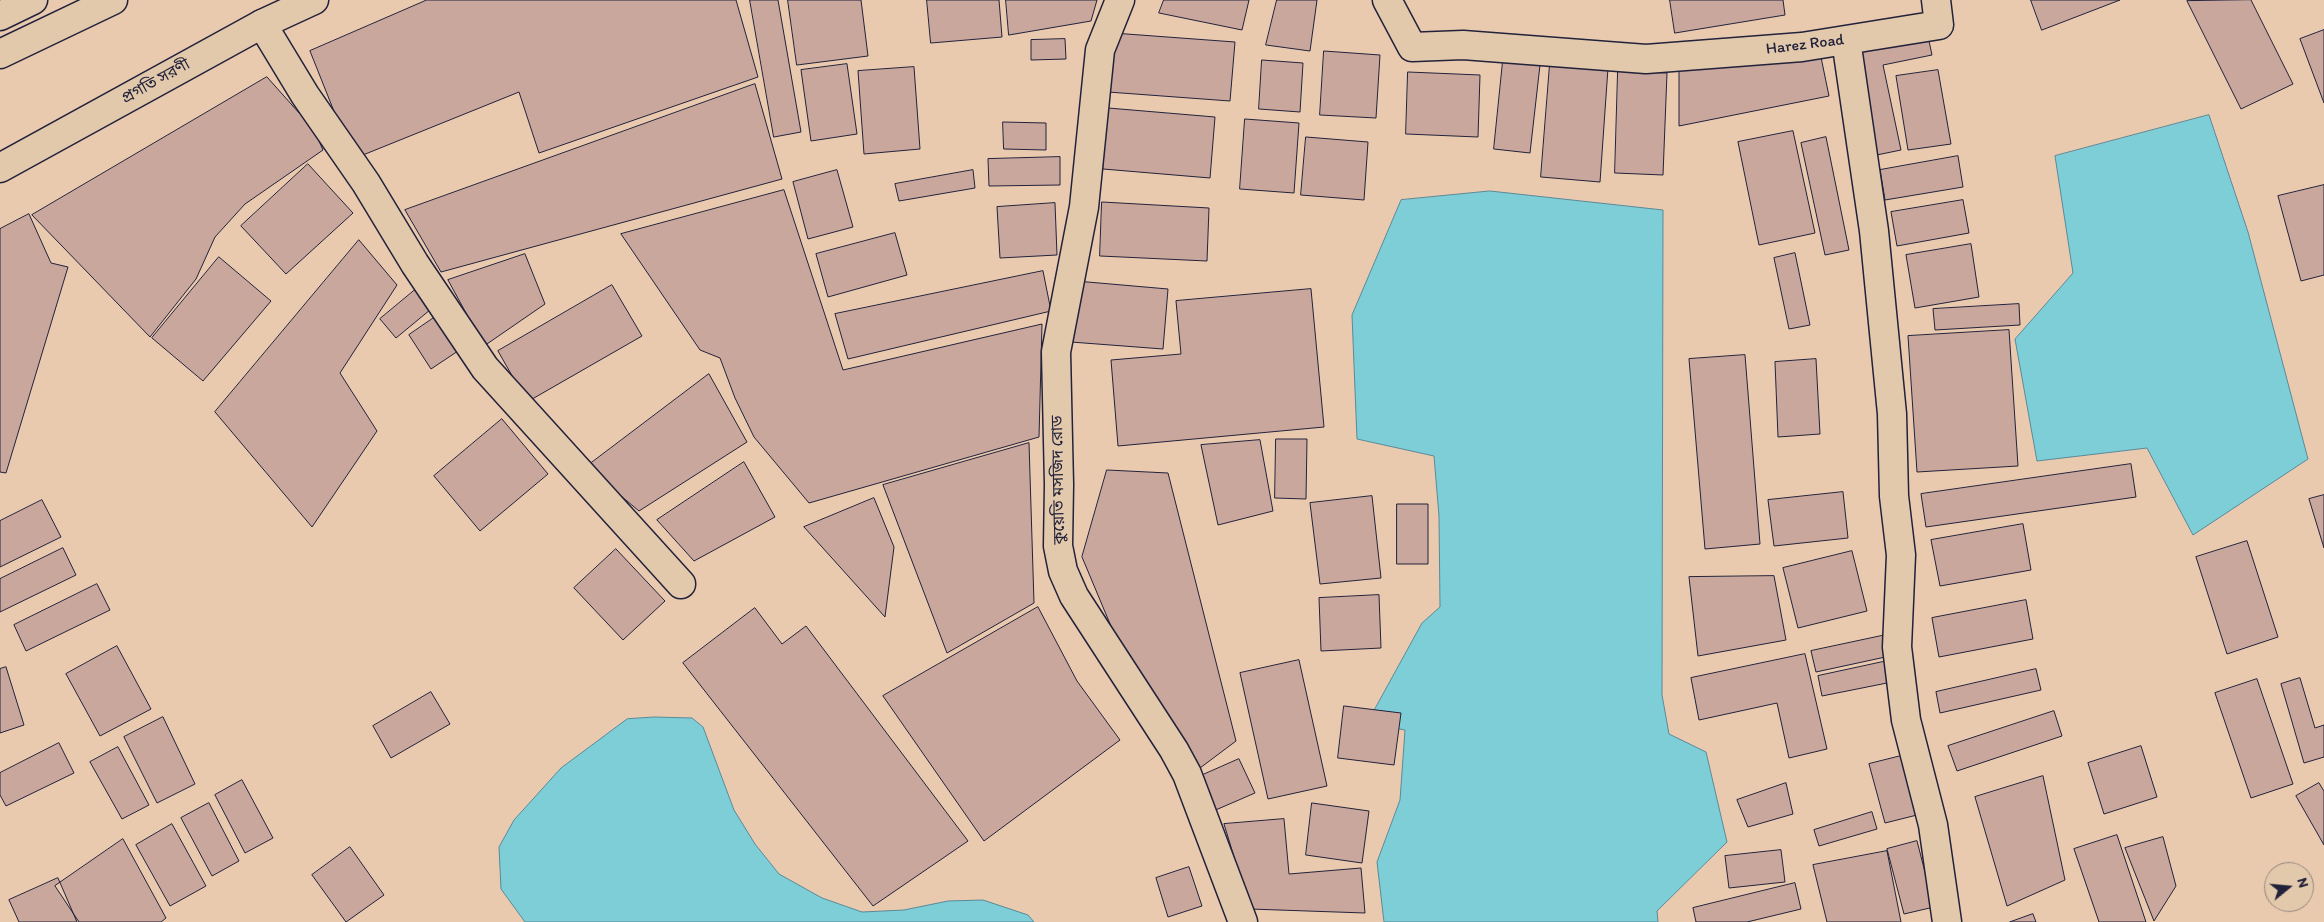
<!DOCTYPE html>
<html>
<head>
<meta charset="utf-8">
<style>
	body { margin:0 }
	#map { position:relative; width:2324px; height:922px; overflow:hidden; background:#e9caaf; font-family:Itim,sans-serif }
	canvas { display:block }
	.north { position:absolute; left:2264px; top:862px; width:50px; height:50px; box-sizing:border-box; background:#e3c9ab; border:1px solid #96867e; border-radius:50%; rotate:73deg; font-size:14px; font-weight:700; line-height:20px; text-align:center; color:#22223b }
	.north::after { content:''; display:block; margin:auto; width:18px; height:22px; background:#22223b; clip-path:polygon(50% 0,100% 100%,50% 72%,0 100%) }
</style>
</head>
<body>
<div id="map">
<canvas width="2324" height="922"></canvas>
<div class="north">N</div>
</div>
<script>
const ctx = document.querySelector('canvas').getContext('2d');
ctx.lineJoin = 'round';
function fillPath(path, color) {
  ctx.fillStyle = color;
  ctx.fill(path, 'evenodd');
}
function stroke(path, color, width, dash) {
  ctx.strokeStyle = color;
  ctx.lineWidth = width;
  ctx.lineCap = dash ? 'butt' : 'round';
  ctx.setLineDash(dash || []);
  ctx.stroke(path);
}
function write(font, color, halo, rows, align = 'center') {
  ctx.font = font + ' Itim,"Noto Sans Bengali",sans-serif';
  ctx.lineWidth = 5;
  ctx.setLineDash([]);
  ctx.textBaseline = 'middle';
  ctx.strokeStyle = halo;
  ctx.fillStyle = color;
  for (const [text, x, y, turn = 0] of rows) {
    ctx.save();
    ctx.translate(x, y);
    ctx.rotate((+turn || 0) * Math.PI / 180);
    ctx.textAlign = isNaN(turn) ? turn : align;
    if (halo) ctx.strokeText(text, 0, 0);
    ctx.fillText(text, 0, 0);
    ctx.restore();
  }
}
const water = new Path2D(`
	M2209,115L2248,232L2308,459L2193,535L2147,448L2037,461L2015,339L2073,273L2055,156Z
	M1490,191L1663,210L1662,695L1669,734L1706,752L1727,842L1657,911L1658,922H1384L1377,862L1400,800L1405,730L1367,723L1422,623L1440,607L1439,516L1434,456L1357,439L1352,315L1401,200Z
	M654,717L692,718L703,727L734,810L755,844L779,874L822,898L862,912L904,910L948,901L983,900L1028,915L1034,922H525L501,889L499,847L514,820L561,768L627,719Z`);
fillPath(water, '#7eced7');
stroke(water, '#598999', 1);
const building = new Path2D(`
	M427,0H736L758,77L539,153L519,92L353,159L310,51Z
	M750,0H778L801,132L774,137Z
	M788,0H861L868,56L797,65Z
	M927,0H999L1002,37L931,43Z
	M1006,0H1097L1091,21L1009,35Z
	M1164,0H1249L1242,30L1159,13Z
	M1277,0H1317L1310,51L1266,45Z
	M1670,0H1783L1785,15L1675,33Z
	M2031,0H2120L2042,30Z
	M2251,0L2293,84L2241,109L2187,1Z
	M1925,22L1932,55L1883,65L1901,150L1867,157L1842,39Z
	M2324,30V103L2300,39Z
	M1113,33L1235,42L1230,101L1108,92Z
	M1816,33L1829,96L1679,126V62Z
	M1065,39L1066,59L1031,60V40Z
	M1324,51L1380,55L1376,118L1320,115Z
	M1262,60L1303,63L1300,112L1259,109Z
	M1503,61L1540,65L1530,153L1494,149Z
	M847,64L857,134L811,141L801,70Z
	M1550,64L1608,68L1600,182L1541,177Z
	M914,67L920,149L864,154L858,71Z
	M1938,70L1951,144L1908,150L1896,76Z
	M1618,71L1667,73L1663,175L1615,173Z
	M1408,72L1480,75L1478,137L1406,134Z
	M267,77L300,114L310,121L323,150L245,204L215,237L196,279L150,337L32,215Z
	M755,84L782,179L441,272L405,210Z
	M1108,108L1215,117L1210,178L1103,169Z
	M1245,119L1299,123L1294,193L1240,189Z
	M1003,122L1046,123V150L1004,149Z
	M1793,131L1815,233L1759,245L1738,142Z
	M1306,137L1368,142L1364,200L1301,195Z
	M1826,137L1849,250L1825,255L1801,143Z
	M1958,156L1963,187L1885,200L1880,170Z
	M1060,157V185L989,186L988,159Z
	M308,164L353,213L286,274L241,226Z
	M837,170L853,227L808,239L793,182Z
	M973,170L975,188L899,201L895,184Z
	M2324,185V275L2301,281L2278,196Z
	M784,190L843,370L1042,324L1039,437L809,503L754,437L735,398L720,358L700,350L621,234Z
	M1963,200L1969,233L1897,246L1891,212Z
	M1102,202L1209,208L1207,261L1100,256Z
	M1055,203L1057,255L1000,258L997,207Z
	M29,214L51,263L68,267L6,473L0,472V229Z
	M895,233L907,275L828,297L816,254Z
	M359,240L397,285L340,373L377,431L312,527L215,412Z
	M1971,244L1979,297L1915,308L1906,255Z
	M1795,253L1810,325L1789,329L1774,258Z
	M525,254L545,304L484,346L448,280Z
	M219,257L271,301L203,381L152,338Z
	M1043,271L1051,311L848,359L835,314Z
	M1076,281L1168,289L1163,349L1071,342Z
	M421,285L436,305L396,338L380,319Z
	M612,285L642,336L527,402L498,351Z
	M1311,289L1324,427L1118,446L1111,360L1181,354L1176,301Z
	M2019,304L2020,325L1935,330L1933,309Z
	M438,315L461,349L431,369L409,335Z
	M2009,330L2018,466L1917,472L1908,336Z
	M1745,355L1760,544L1705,549L1689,359Z
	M1816,359L1820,434L1778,437L1775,362Z
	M709,374L747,442L639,511L586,467Z
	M502,419L548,474L480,531L434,476Z
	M1276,439H1307L1306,499L1275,498Z
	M1260,440L1273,511L1218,525L1201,445Z
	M1029,443L1034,603L947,653L883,485Z
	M744,462L775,517L694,561L657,520Z
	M2131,464L2136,497L1926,527L1921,494Z
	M1107,470L1168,473L1236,741L1200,768L1169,724L1113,631L1082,557Z
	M1843,492L1848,538L1774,546L1768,500Z
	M2324,495V548L2309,499Z
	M1372,496L1381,578L1320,584L1310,503Z
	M874,498L894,547L885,617L804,527Z
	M42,500L61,537L0,567V521Z
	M1397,504H1428V564H1397Z
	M2023,524L2031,570L1940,586L1931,540Z
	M2247,541L2278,637L2227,654L2196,557Z
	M63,548L76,575L0,612V579Z
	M616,549L665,601L623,640L574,588Z
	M1852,551L1867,611L1798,628L1783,568Z
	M1774,576L1786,640L1698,656L1689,577Z
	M97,584L110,610L26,651L14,625Z
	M1379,595L1381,648L1321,651L1319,598Z
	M2026,600L2033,639L1939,657L1932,618Z
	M1038,607L1077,681L1120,740L984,841L883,696Z
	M755,608L782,644L806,626L968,841L873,906L683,663Z
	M1886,635L1890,656L1816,672L1811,651Z
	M117,646L151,709L100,736L66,674Z
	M1805,654L1827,749L1789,758L1777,703L1699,720L1691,678Z
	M1299,660L1327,786L1268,799L1240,673Z
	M1892,660L1897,681L1822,696L1818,676Z
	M6,667L24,725L0,733V669Z
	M2036,669L2041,690L1940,713L1936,692Z
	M2300,678L2315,728L2324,725V757L2304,763L2281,684Z
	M2257,679L2293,784L2251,798L2215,693Z
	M431,692L450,724L391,758L373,726Z
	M1344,706L1401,713L1394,765L1338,758Z
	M2054,711L2062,736L1957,771L1948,746Z
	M163,717L195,784L157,803L124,737Z
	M59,743L74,773L6,806L0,795V773Z
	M2141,746L2157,797L2104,814L2088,763Z
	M118,747L149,805L122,819L90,762Z
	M1909,754L1925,813L1885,823L1869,764Z
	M1239,759L1255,793L1211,812L1196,778Z
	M2043,776L2065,880L2007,906L1975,797Z
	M242,780L273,838L245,853L215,795Z
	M1786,783L1793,814L1748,827L1737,800Z
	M2319,783L2324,791V845L2296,796Z
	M209,803L239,861L212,876L181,818Z
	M1312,803L1369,811L1362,863L1306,855Z
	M1872,812L1877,829L1819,846L1814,830Z
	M1284,819L1289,874L1361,868L1365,913L1250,909L1224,824Z
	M172,824L206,886L170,906L136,845Z
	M2117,835L2146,922H2099L2074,849Z
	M2163,837L2176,886L2154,921L2125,848Z
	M123,839L166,918L161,922H79L55,886Z
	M1917,841L1934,907L1904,914L1887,849Z
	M350,847L384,895L346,922L312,875Z
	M1781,850L1785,882L1729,888L1725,856Z
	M1887,851L1901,922H1827L1813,865Z
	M1189,867L1202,906L1168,917L1156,878Z
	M58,878L77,922H19L9,900Z
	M1795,883L1801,909L1747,922H1696L1693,908Z
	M2033,914L2036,922H2010Z`);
fillPath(building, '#c9a79d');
stroke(building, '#22223b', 1);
const minor = new Path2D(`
	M1120,0L1100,50L1084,207L1056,352L1059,485L1058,546L1063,571L1074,596L1174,750L1187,774L1243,922
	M1387,0L1412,47L1463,45L1646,59L1802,47L1939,25L1936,0
	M0,16L33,0
	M262,24L305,95L366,183L415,264L485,368L681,584
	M1846,40L1874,231L1892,414L1894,496L1901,555L1897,647L1906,720L1933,825L1947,922`);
const major = new Path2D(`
	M0,54L113,0
	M0,168L262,24L314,0`);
stroke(minor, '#22223b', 31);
stroke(major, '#22223b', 31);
stroke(minor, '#e3c9ab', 28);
stroke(major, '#e3c9ab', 28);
write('16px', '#22223b', '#e3c9ab', [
	["Harez Road",1805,45,-7],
	["প্রগতি সরণী",156,82,-29],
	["কুয়েতি মসজিদ রোড",1059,480,-91]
]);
</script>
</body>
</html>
